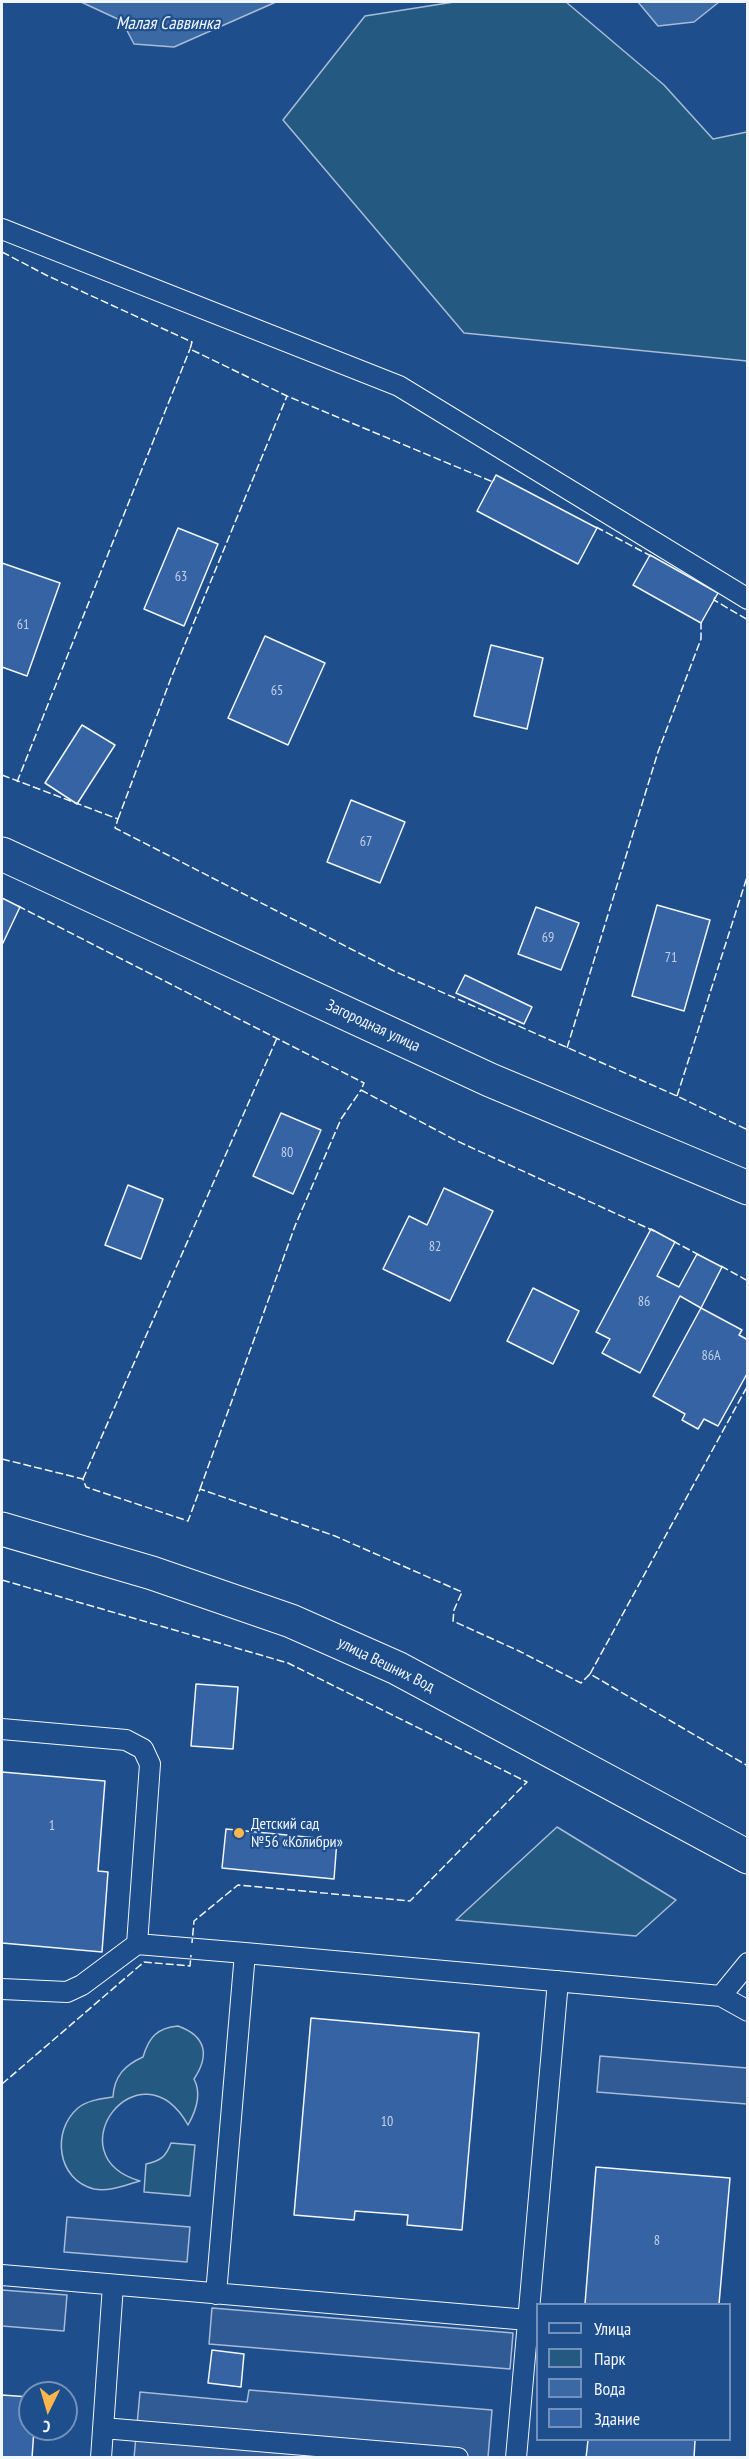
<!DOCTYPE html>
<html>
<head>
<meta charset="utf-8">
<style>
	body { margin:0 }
	#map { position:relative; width:749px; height:2459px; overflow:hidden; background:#1f4e8c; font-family:"PT Sans Narrow",sans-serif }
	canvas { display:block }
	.frame { position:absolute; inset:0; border:3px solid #f2f6ff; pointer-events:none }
	.legend { position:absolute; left:536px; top:2303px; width:195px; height:138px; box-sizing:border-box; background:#1f4e8c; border:2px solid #7391ba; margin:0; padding:8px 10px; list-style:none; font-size:18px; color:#f2f6ff }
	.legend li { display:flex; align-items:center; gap:12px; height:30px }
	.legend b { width:30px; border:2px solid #7391ba }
	.north { position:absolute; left:18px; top:2381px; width:60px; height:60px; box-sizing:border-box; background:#1f4e8c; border:2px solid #7391ba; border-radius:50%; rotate:185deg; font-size:16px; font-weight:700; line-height:24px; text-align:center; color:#f2f6ff }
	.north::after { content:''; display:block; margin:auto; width:21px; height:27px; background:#ffb74d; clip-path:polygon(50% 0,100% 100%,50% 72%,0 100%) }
</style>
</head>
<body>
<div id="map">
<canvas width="749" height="2459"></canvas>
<div class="frame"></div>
<ul class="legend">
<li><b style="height:8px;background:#1f4e8c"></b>Улица</li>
<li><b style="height:16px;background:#245a82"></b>Парк</li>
<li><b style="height:16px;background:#3b69a3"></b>Вода</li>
<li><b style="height:16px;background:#3563a3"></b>Здание</li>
</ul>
<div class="north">С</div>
</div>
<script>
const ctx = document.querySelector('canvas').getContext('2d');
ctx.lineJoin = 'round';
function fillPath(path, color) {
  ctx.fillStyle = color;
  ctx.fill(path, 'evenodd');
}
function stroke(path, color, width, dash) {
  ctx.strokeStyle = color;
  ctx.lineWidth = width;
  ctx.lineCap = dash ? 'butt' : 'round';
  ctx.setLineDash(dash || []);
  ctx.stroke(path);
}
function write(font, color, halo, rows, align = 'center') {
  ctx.font = font + ' "PT Sans Narrow",sans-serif';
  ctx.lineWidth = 4.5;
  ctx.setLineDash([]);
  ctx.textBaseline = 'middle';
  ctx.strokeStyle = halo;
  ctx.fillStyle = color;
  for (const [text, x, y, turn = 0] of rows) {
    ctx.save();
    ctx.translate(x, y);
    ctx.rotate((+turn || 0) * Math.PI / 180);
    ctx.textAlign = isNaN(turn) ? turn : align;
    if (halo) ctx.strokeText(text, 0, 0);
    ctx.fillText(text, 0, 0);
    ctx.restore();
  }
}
const green = new Path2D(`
	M454,2H566L664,85L713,139L747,132V361L464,333L283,120L365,16Z
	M557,1827L676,1900L636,1936L456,1920Z
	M178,2026C206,2036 210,2055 194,2079C202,2094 196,2111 188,2125C140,2040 52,2155 140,2181C125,2185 110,2192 94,2189C57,2180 51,2131 78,2108C88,2100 101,2099 113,2097C114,2076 125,2065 143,2057C149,2037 157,2028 178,2026Z
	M171,2143L195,2145L190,2196L144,2192L146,2164C160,2161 166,2157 171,2143Z`);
fillPath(green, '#245a82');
stroke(green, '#a8bbd7', 1.5);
const parking = new Path2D(`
	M600,2056L747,2068V2104L597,2092Z
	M67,2217L190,2227L187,2262L64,2252Z
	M2,2290L67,2295L64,2331L2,2326Z
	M212,2308L513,2333L510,2369L209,2344Z
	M249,2390L492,2410L488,2457L134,2458L140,2392L247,2402Z`);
fillPath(parking, '#305b95');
stroke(parking, '#a8bbd7', 1.5);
const water = new Path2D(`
	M81,2H276L174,47L134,44L122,21Z
	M638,2H719L694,22L658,26Z`);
fillPath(water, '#3b69a3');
stroke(water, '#a8bbd7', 1.5);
const building = new Path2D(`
	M496,475L597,528L578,564L477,511Z
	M178,528L218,544L184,626L144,609Z
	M650,555L718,593L701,623L633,585Z
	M2,563L60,583L27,676L2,667Z
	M265,636L325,663L288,745L228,718Z
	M491,645L543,658L527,729L474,716Z
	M82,725L115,745L77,804L45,783Z
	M351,800L405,822L380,883L327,862Z
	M2,898L20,907L2,945Z
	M657,905L710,920L684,1011L632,996Z
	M536,907L579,923L561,970L518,954Z
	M465,975L532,1007L524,1024L456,993Z
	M281,1113L321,1130L293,1194L253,1176Z
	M128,1185L163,1199L141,1259L105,1245Z
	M444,1188L493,1211L450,1301L383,1269L409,1216L427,1225Z
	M651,1229L675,1242L657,1276L679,1287L697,1254L722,1267L701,1308L680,1296L640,1373L602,1353L610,1339L596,1332Z
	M533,1288L579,1311L553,1364L507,1341Z
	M701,1308L742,1330L739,1335L748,1340V1372L718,1426L704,1419L698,1429L682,1420L685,1414L653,1396Z
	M196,1684L238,1687L233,1749L191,1746Z
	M2,1772L105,1781L98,1871L108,1872L102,1952L2,1943Z
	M226,1829L337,1840L334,1879L222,1868Z
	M311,2018L479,2033L462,2230L407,2225L408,2215L355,2211L354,2220L294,2215Z
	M596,2167L730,2178L719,2304H585Z
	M212,2350L244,2354L241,2387L208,2383Z
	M2,2395L30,2397V2429H34L32,2458H2Z
	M588,2440H695L694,2458H586Z`);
fillPath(building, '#3563a3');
stroke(building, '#f2f6ff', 1.5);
const service = new Path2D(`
	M2,229L399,386L748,599
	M2,1729L126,1740L143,1749L150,1764L137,1944
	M2,1989L67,1992L82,1985L137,1944L245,1953
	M721,1996L748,1963
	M2,2275L528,2320
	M216,2294L245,1953L721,1996L748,2011
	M103,2428L458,2458
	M101,2458L113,2285
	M516,2458L558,1981`);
const minor = new Path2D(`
	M2,854L490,1080L748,1188
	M2,1529L152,1573L291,1621L397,1668L748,1857`);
stroke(service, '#f2f6ff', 22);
stroke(minor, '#f2f6ff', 35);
stroke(service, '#1f4e8c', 20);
stroke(minor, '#1f4e8c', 33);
stroke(new Path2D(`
	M2,252L46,275L192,342L190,349L287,396L493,482L494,479
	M596,527L651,556
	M715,597L714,600L748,620
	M2,775L118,819L115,828L394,971L677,1096L748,1130
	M17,782L190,349
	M118,819L171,678L287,396
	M18,906L364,1083L361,1090L457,1141L654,1231
	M567,1048L658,752L701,639V623
	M677,1096L748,874
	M673,1241L699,1255
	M721,1266L748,1281
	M2,1459L83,1479L86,1487L188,1521L200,1489L335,1536L462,1592L454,1610L453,1621L519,1651L581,1683L590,1674L748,1766
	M83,1479L277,1038
	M200,1489L295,1226L341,1119L361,1090
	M2,1580L288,1663L527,1782L410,1901L238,1885L194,1921L192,1943
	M590,1674L748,1385
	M2,2084L144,1962L190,1966L191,1955`), '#f2f6ff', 1.5, [8, 3]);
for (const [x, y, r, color] of [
	[239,1833,6,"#ffb74d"]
]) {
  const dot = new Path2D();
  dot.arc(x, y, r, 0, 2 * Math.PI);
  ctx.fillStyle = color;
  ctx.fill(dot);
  stroke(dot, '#1f4e8c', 2);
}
write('14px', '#c3d1e8', null, [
	["63",181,577],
	["61",23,625],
	["65",277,691],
	["67",366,842],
	["69",548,938],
	["71",671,958],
	["80",287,1153],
	["82",435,1247],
	["86",644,1302],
	["86А",711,1356],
	["1",52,1826],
	["10",387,2122],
	["8",657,2241]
]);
write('16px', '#f2f6ff', '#1f4e8c', [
	["Загородная улица",373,1026,25],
	["улица Вешних Вод",386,1665,26]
]);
write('16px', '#f2f6ff', '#1f4e8c', [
	["Детский сад",251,1824],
	["№56 «Колибри»",251,1842]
], 'left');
write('italic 18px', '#f2f6ff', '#1f4e8c', [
	["Малая Саввинка",168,24]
]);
</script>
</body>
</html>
